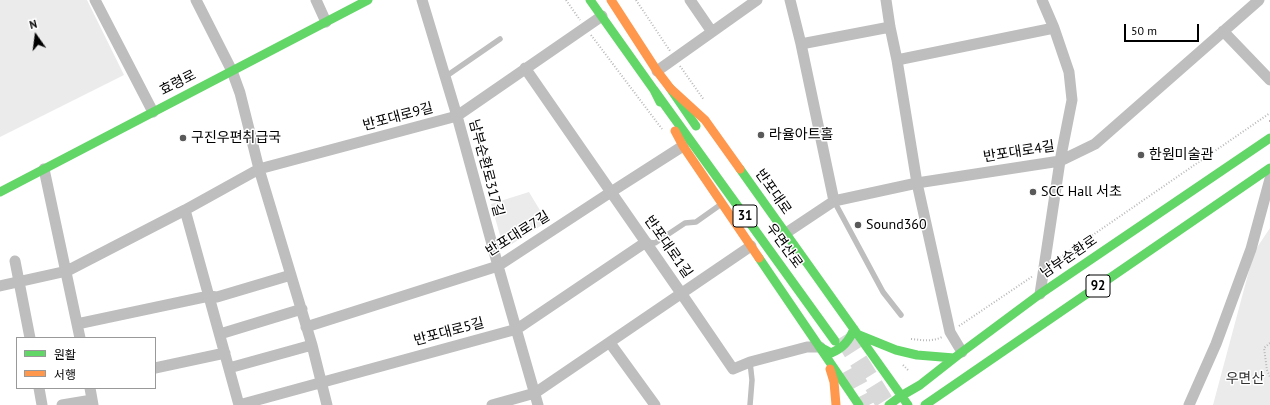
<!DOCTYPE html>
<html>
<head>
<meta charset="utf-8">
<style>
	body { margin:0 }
	#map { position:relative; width:1270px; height:405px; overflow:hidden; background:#fff; font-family:"PT Sans","Noto Sans KR",sans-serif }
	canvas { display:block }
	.legend { position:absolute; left:16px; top:337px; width:140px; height:52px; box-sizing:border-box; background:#fff; border:1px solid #999; margin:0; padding:5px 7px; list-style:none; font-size:12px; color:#000 }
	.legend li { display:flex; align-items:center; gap:8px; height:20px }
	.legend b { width:20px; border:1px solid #999 }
	.north { position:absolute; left:16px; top:16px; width:40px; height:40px; -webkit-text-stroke:3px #fff; paint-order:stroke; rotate:346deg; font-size:11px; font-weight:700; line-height:16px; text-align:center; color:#000 }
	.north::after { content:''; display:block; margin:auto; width:14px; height:18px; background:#000; clip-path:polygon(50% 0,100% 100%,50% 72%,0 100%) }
	.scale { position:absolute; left:1124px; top:24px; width:75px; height:18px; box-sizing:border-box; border:2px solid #000; border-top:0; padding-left:5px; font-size:12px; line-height:14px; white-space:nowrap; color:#000; -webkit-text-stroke:3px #fff; paint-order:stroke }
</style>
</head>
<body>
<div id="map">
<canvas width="1270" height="405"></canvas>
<ul class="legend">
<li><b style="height:5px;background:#63d668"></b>원활</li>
<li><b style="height:5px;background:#ff974d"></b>서행</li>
</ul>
<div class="north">N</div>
<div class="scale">50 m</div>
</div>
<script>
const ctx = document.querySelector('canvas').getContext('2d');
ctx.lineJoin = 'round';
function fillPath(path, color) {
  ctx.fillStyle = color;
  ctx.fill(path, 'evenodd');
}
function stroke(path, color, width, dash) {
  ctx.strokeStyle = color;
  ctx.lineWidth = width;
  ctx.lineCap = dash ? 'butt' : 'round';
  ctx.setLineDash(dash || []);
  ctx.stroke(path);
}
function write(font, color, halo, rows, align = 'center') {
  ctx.font = font + ' "PT Sans","Noto Sans KR",sans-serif';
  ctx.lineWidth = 3;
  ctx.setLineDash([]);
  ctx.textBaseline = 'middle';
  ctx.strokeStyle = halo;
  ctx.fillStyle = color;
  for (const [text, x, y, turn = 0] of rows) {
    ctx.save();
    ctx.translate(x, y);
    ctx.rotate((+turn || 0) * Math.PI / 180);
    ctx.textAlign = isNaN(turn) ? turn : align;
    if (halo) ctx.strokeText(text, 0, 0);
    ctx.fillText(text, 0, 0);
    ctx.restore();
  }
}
fillPath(new Path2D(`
	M0,0H87L124,75L0,137Z
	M529,192L547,222L504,249L491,204Z
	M1270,228V405H1213L1254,252Z`), '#ebebeb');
stroke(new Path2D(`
	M843,336L886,405
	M850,369L869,405`), '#d9d9d9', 19, [19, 10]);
stroke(new Path2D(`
	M566,0L580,20
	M636,0L670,51
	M591,35L662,129
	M680,66L704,100
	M1269,121H1270
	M1055,261L1270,113
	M959,326L1033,276
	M911,339C922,340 932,342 942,337
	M1270,343L1264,348L1267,370L1270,377
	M903,365L908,370`), '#b9b9b9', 2, [1, 2]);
stroke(new Path2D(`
	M445,77L500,39
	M834,201L883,292L901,315
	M646,242L655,243L685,223L696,222L720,205
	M750,362L752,380L750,405`), '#bebebe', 5.5);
stroke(new Path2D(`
	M95,0L153,112
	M196,0L232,71L240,93L259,169L312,345L327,405
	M316,0L326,22
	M422,0L457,116L498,266L538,405
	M690,0L712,32
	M790,0L801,44L834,201
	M886,0L890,27L897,60L917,183L950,332L962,352
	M1223,31L1270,80
	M801,44L890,27
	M897,60L1054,28
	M525,68L681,293L733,369L750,362L807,347H820
	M657,71L757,0
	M44,169L80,338
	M185,210L239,405L517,329L646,242
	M786,233L834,201L917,183L1060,161L1095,144L1259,0
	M15,261L30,338
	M0,286L67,271L185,210L259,169L457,116L602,16
	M1040,294L1060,161L1072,100L1069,72L1054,28L1042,0
	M77,324L209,296L217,297L291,275
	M306,327L498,266L611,192L683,146
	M220,334L302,309
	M610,343L655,405
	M155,368L225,353
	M229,368L312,345
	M39,388L42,405
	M90,388L93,405
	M62,405L92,400
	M492,405L535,393L751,246
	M1189,405L1216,344L1251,249L1270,179`), '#bebebe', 11);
stroke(new Path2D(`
	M590,0L654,90L660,102
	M670,88L696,126
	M654,90L835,341
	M740,169L908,405
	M0,192L368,0
	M759,258L859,405
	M859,335L896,350L917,355L954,358
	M820,347L831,353C843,348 849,341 854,329
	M889,405L901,396L920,385L962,352L1040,294L1270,138
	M925,405L1270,168`), '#63d668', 9);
stroke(new Path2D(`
	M611,0L657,71L670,88L705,120L740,169
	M675,131L683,146L759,258
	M830,369L834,382L836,405`), '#ff974d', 9);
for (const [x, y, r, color] of [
	[761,135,4,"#595959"],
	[183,138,4,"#595959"],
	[1141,155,4,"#595959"],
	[1033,192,4,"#595959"],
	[858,225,4,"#595959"]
]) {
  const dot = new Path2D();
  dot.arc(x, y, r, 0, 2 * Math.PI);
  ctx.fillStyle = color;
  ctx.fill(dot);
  stroke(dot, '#fff', 1.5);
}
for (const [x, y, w] of [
	[745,216,24],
	[1098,286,24]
]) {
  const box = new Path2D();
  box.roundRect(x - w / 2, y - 11, w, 22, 3);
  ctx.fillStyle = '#fff';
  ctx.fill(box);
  stroke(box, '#000', 1);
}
write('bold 13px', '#000', null, [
	["31",745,216],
	["92",1098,286]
]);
write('14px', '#000', '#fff', [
	["효령로",178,83,-27],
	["반포대로9길",398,117,-15],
	["반포대로4길",1019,152,-9],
	["남부순환로317길",486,168,75],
	["반포대로",773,192,55],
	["반포대로7길",518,234,-32],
	["우면산로",784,246,54],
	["반포대로1길",668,247,55],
	["남부순환로",1069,257,-34],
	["반포대로5길",449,332,-15]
]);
write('14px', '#000', '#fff', [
	["라율아트홀",769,135],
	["구진우편취급국",191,138],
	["한원미술관",1149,155],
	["SCC Hall 서초",1041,192],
	["Sound360",866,225]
], 'left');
write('14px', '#313131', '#fff', [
	["우면산",1245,379]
]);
</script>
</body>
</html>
